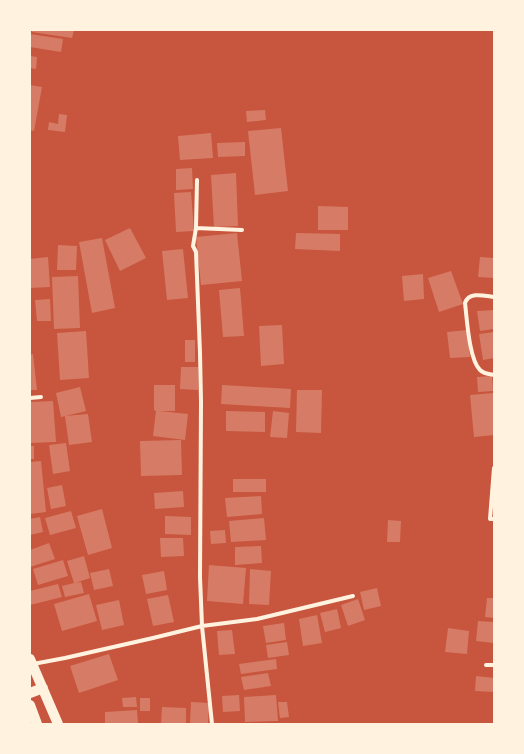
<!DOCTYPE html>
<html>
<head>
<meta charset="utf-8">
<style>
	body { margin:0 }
	#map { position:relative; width:524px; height:754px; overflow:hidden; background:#c8553d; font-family:"IBM Plex Serif",serif }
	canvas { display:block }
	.frame { position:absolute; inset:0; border:31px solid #fff3e0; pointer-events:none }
</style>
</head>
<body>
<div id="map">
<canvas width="524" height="754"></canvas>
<div class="frame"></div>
</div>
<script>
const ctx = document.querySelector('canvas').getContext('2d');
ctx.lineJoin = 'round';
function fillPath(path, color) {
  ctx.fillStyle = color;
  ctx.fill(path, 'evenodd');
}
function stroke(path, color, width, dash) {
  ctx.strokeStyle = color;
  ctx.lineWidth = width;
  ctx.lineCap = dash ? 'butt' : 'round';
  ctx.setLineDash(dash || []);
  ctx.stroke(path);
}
fillPath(new Path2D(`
	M32,30H74L72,38L32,32Z
	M30,34L63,39L61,52L30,47Z
	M30,56L37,57L36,69L30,68Z
	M30,85L42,87L34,131L30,130Z
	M265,110L266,120L247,122L246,111Z
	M59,114L67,115L65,132L48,130L49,122L58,124Z
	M281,128L288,191L255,195L248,131Z
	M211,133L213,158L180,160L178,136Z
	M245,142V156L218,157L217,143Z
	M192,168L193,189L176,190V169Z
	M236,173L238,226L214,227L211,175Z
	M191,192L194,231L176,232L174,193Z
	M318,206L348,207V230H318Z
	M130,228L146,258L120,271L105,240Z
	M237,233L242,281L201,285L196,237Z
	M296,233L340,234V251L295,249Z
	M102,238L115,308L92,313L79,242Z
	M58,245L77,246L76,270H57Z
	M183,249L188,298L167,300L162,251Z
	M48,257L50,287L30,288V259Z
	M480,257L494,258V278L478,277Z
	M451,271L463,304L439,312L428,278Z
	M423,274L424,299L404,301L402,276Z
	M78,276L80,328L54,329L52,277Z
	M240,288L244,336L223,337L219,290Z
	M50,299L51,321H37L35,300Z
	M494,310V329L480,331L477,311Z
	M282,325L284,364L261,366L259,326Z
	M467,330L470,357L450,358L447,332Z
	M86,331L89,378L60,380L57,333Z
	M494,332V358L483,360L479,334Z
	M185,340H195V362H185Z
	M33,354L37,390H30V355Z
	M181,367H198V390L180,389Z
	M492,376L493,391L478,392L477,377Z
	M154,385H175V411H159L188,414L185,440L153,436L156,411L154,410Z
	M222,385L291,389L290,408L221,404Z
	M80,387L86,411L61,417L56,393Z
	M297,390H322L321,433L296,432Z
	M493,393L494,404V435L474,437L470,395Z
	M53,401L56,442L30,443V402Z
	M226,411L265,412V432L226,431Z
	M273,411L289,413L287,438L270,437Z
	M88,414L92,442L69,445L65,416Z
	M181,440L182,475L141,476L140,441Z
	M66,443L70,471L53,474L49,445Z
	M30,446H34V459H30Z
	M41,461L46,512L30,514V462Z
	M233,479H266V492H233Z
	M62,485L66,506L51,509L47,488Z
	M183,491L184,507L155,509L154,493Z
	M261,496L262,514L227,517L225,498Z
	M102,509L112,548L88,555L77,516Z
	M71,511L76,528L50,535L45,518Z
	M165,516L191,517V535L165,534Z
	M40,517L43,532L30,535V519Z
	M264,518L266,540L231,542L229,521Z
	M388,520L401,521L400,542H387Z
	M225,530L226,543L211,544L210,531Z
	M160,538H183L184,556L161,557Z
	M49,543L55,559L30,567V550Z
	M261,546L262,563L235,565V547Z
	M84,556L90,578L75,583L81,582L84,593L65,597L62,586L74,583L67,561Z
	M63,560L68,576L38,585L33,569Z
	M209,565L246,568L243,604L207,601Z
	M109,569L113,586L94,590L90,573Z
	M250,569L271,571L269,605L249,604Z
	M164,571L167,590L146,594L142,575Z
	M58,584L62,597L30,605V591Z
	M377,588L381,606L364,610L360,592Z
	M89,594L97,621L62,631L54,604Z
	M168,595L174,622L153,626L147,599Z
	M487,598H494V618L485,617Z
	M358,599L365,620L348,626L341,605Z
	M119,600L124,625L102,630L96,605Z
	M337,609L341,628L325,632L320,613Z
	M317,615L322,643L303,646L299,619Z
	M478,621L494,622V643L476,641Z
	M284,623L286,640L266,643L263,626Z
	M448,628L469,631L467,654L445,652Z
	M232,630L235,654L219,655L217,631Z
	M287,642L289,655L268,658L266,645Z
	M109,654L118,680L79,693L70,666Z
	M276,659L277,669L241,674L239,664Z
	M268,673L271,686L244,690L241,677Z
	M476,676L494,678V692L475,691Z
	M239,695L240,711L223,712L222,696Z
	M276,695L278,721L245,722L244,697Z
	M136,697L137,707H123L122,698Z
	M140,698H150V711H140Z
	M191,702L209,703L208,724H190Z
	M278,702H287L289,717L280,718Z
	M162,707L186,708V724H161Z
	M137,710L138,724H105V712Z`), '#d67c66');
stroke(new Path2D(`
	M196,228L197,180
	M494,297C485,296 469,291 465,303C467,319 469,359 480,370C484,374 488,374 494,375
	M30,398L41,397
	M494,468L490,519H494
	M33,664L65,658L153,638L202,626L257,619L353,596
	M486,665H494
	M212,724L202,626L200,577L201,402L200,353L196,252L193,246L196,228L242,230`), '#fff3e0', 4);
stroke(new Path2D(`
	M30,659L58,724
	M30,693L43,688
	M30,705L37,724`), '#fff3e0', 10);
</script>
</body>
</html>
